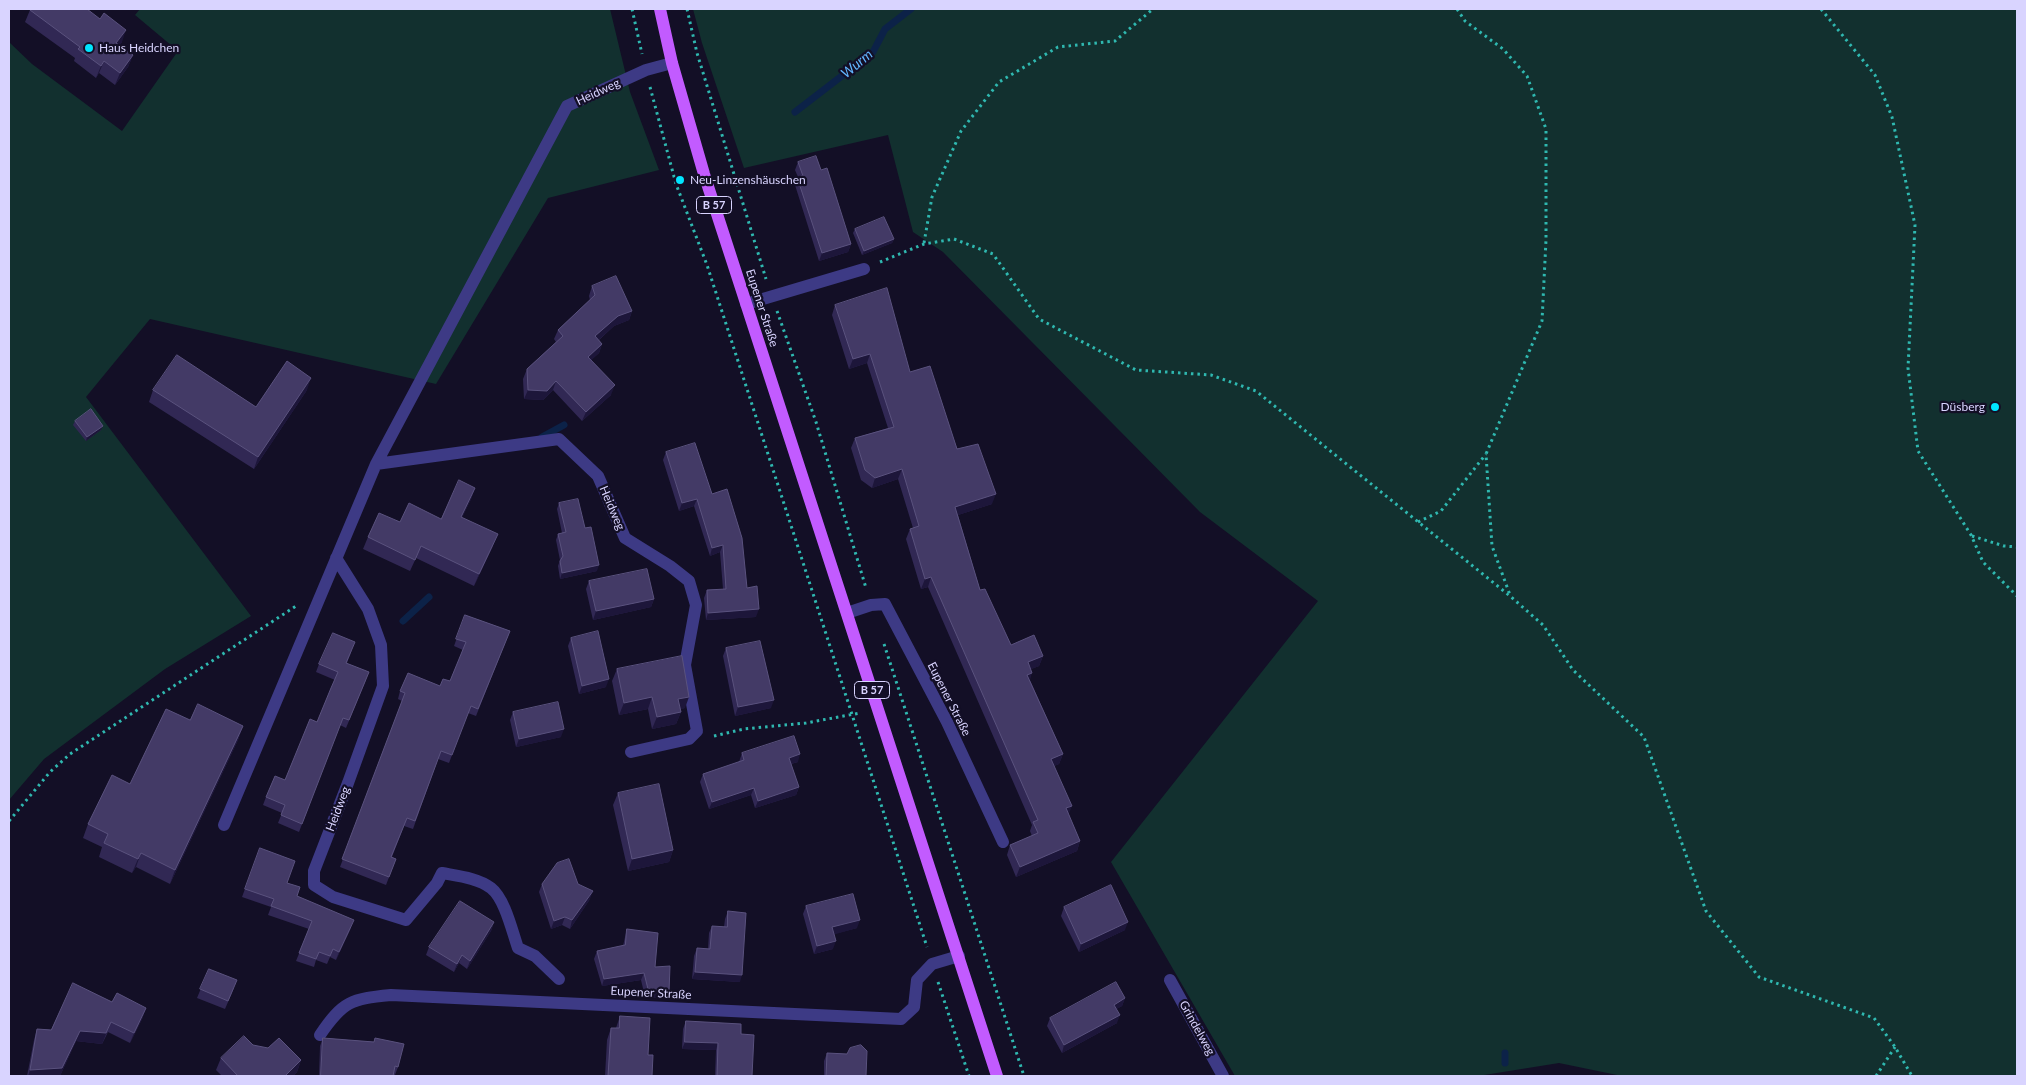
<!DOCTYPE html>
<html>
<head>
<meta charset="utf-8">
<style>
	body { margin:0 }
	#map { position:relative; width:2026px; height:1085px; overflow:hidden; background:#130f26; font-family:Lato,sans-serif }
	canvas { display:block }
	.frame { position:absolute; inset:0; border:10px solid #d9d4ff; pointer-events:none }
</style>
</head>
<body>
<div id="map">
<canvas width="2026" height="1085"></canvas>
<div class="frame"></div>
</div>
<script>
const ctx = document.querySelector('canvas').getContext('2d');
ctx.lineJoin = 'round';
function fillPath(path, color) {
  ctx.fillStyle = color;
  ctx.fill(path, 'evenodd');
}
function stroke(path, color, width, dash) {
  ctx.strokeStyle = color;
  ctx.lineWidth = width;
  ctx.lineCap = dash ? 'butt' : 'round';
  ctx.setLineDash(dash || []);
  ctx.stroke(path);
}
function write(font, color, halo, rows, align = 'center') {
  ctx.font = font + ' Lato,sans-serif';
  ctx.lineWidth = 4.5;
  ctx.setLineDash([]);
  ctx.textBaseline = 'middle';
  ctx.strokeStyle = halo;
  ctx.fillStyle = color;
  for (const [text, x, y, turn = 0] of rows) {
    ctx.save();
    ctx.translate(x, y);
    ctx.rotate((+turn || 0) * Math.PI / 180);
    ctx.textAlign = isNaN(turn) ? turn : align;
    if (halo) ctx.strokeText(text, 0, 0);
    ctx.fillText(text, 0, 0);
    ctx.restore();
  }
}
fillPath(new Path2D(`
	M140,9H610L630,92L659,170L548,198L436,384L150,319L86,397L251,616L165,669L44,759L9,800V42L32,64L122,131L178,51L135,15Z
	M693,9H2017V1076H1622L1559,1063L1478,1076H1235L1111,862L1318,601L1200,512L943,252L913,232L888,135L744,168L702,43Z`), '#12302f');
stroke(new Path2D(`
	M795,112L873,52L885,29L911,9
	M542,437L564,425
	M403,621L429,597
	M1505,1053V1063`), '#0c2248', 7);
stroke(new Path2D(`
	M632,9L642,54
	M687,9L697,53L766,279
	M1457,9L1465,21L1503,49L1527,76L1546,129V240L1542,321L1486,454L1492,546L1510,595
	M1821,9L1875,75L1892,117L1915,225L1908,368L1918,451L1971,535L1983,562L2017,596
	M650,87L676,184L707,265L927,947
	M924,243L932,197L961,131L999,82L1058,47L1115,41L1153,9
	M880,262L924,244L954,239L993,254L1039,319L1136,370L1211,375L1256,391L1510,596L1543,625L1573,670L1644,737L1706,911L1759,977L1874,1018L1895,1047L1912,1076
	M777,311L816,422L866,588
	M1418,522L1441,511L1486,454
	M1972,536L2004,546L2017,547
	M884,644L1024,1076
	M714,736L744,729L806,723L860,713
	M9,821L50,772L70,754L296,606
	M938,982L969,1076
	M1876,1076L1895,1047`), '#2fb8b0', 3, [2.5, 4]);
stroke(new Path2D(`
	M746,304L864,269
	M376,464L559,439L598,476L625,538L670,566L689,581L696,605L685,665L697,731L689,739L631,752
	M336,558L368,609L381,645L383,686L348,783L314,871V885L333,897L406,920L437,883L442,873C458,876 478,878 491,888C505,899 512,931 518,948L535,956L559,979
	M847,613L871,605L885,604L947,722L1003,842
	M224,825L376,464L567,106L646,70L672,63
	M1170,980L1223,1076
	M320,1035C343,1001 351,999 391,995L901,1019L914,1007L917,980L932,964L959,956`), '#3d3a85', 12);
stroke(new Path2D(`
	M660,9L672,63L704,174L997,1076`), '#c25bff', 12);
fillPath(new Path2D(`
	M30,10L122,42L119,45L133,55L128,67L115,85L99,73L96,78L74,61L75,58L25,22Z
	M798,162L821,170L851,244L848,252L819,261L795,185L798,177L795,170Z
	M855,229L894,239L892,243L862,255L853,233Z
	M592,286L632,311L629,320L614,326L599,340L602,344L599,353L591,360L611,395L582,421L553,390L543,400L524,399L523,379L527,369L556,342L554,339L558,330L590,300L589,296Z
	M835,305L910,372L992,504L958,515L980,590L1011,645L1043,656L1039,666L1031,669L1030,680L1063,754L1059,764L1054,766L1069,815L1080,841L1077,851L1016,877L1007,855L1010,845L1032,836L1030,831L1032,825L928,587L921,589L906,539L910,529L913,528L898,479L872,488L861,480L851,448L855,438L888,428L867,363L849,369L832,315Z
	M153,390L256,407L307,390L254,469L149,402Z
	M75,421L101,430L86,441L73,425Z
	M666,452L712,494L747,588L756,617L706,620L704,598L707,590L723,589L720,552L710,556L694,506L679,511L663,460Z
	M475,488L471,499L462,517L493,546L474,586L416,558L410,571L363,549L368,537L400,522L441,519Z
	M559,503L585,528L597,571L560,579L558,566L560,560L556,540L558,534L562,533L557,509Z
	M589,581L654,599L651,607L593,620L586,589Z
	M465,615L510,631L476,716L468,713L449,763L438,759L413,829L404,826L392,857L396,859L386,885L340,867L402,701L398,699L400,691L440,686L450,681L463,650L454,646Z
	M571,638L606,687L579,694L568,646Z
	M726,648L771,708L735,716L723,656Z
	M352,650L347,663L366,680L346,728L340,725L299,832L278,823L282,813L263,805L266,797L285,780L317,722L335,680L316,672L319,664Z
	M617,669L685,708L680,709L681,712L676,724L652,729L648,709L619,715L612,681Z
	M513,712L561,737L516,747L510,720Z
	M190,720L243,726L238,740L170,884L136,867L132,873L99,857L102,847L83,838L88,824L130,784Z
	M742,753L798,762L791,764L799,787L796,795L755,808L751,795L709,809L700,782L703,774L739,762Z
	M618,793L673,850L669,862L628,871L613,805Z
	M260,848L297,896L351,928L336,960L330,957L327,964L316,960L314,967L296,961L309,929L268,915L271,907L242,897Z
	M542,884H578L590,899L570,929L562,925L551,929L539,892Z
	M806,906L857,928L834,934L833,949L814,954L803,914Z
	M1064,907L1125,930L1079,952L1061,916Z
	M728,911L740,982L692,979L694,956L697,948L708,949L709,933L712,926L724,927L725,919Z
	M494,922L491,931L467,969L459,963L454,972L426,955L429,947Z
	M627,929L655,967L669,992L666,999L645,997L641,980L602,986L594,959L597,951L623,946L625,937Z
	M209,969L234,988L225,1009L197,998Z
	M1125,998L1122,1006L1116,1009L1117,1023L1062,1053L1047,1026L1050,1018Z
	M112,1002L146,1008L142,1019L130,1043L108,1032L102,1044L76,1041L60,1076H27L34,1040L37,1029L51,1030Z
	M620,1016L648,1055L652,1076H605L607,1040L611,1028H616Z
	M686,1021L741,1034L752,1076H715L716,1050L682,1049L683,1029Z
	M323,1038L374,1042L375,1038L398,1067L395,1075H393V1076H319L320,1046Z
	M253,1045L301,1060L297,1072L293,1076H222L216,1070L221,1058Z
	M827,1053L866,1076H824V1061Z`), '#312854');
fillPath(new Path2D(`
	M126,30L122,42L112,55L116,43Z
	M133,55L128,67L115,85L120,73Z
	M104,61L99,73L96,78L101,66Z
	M894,239L892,243L862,255L864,251Z
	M851,244L848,252L819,261L822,253Z
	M632,311L629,320L614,326L592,346L595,336L618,316Z
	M602,344L599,353L585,366L588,357Z
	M870,354L867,363L849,369L853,359Z
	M311,378L307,390L254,469L258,457Z
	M556,381L553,390L543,400L524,399L528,390Z
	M615,385L611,395L582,421L586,412Z
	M103,426L101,430L86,441L87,437Z
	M902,469L898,479L872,488L875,478Z
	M475,488L471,499L457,529L461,517Z
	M996,494L992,504L952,517L955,507Z
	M697,499L694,506L679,511L682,503Z
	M498,534L493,546L474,586L479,574Z
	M723,545L720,552L710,556L712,548Z
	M599,565L597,571L560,579L562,573Z
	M931,577L928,587L921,589L925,579Z
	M654,599L651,607L593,620L596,611Z
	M759,609L756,617L706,620L708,613Z
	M1043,656L1039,666L1024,672L1028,662Z
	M1032,673L1029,682L1027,675Z
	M609,679L606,687L579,694L582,686Z
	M652,697L648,709L619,715L624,703Z
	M689,697L685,708L673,711L678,699Z
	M774,700L771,708L735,716L738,707Z
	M681,712L676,724L652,729L657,717Z
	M243,726L238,740L170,884L175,870Z
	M564,729L561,737L516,747L519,739Z
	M800,754L798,762L786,765L789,758Z
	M1063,754L1059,764L1048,769L1051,759Z
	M799,787L796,795L755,808L758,801Z
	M754,788L751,795L709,809L712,802Z
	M1072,806L1068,816L1066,808Z
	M1080,841L1077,851L1016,877L1020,867Z
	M673,850L669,862L628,871L632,859Z
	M141,853L136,867L132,873L138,859Z
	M593,891L590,899L570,929L572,920Z
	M565,917L562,925L551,929L554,921Z
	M354,920L351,928L336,960L339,952Z
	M860,920L857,928L829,936L832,927Z
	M494,922L491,931L467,969L470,961Z
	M1128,922L1125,930L1079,952L1081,944Z
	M836,941L833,949L814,954L817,946Z
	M462,955L459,963L454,972L457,964Z
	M695,972L742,975L740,982L692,979Z
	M644,973L641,980L602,986L604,979Z
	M648,989L669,992L666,999L645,997Z
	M1125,998L1122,1006L1111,1012L1114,1005Z
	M146,1008L142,1019L130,1043L134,1033Z
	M1120,1015L1117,1023L1062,1053L1064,1045Z
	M111,1022L102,1044L76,1041L60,1076H28L30,1070L80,1031Z
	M685,1042L718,1043L716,1050L682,1049Z
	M301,1060L297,1072L293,1076H285Z`), '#1d163a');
const building = new Path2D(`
	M30,9H87L100,19L104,13L126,30L116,43L133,55L120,73L104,61L101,66L78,49L80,47L30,10Z
	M816,156L821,170L827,168L851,244L822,253L797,177L803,176L798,162Z
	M884,217L894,239L864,251L855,229Z
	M616,276L632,311L618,316L595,336L602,344L588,357L615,385L586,412L556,381L547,391L528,390L527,369L563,336L558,330L595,295L592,286Z
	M887,288L910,372L930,366L957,449L978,444L996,494L955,507L980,590L985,589L1011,645L1034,635L1043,656L1028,662L1032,673L1027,675L1063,754L1051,759L1072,806L1066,808L1080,841L1020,867L1010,845L1038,833L1033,822L1038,820L931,577L925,579L910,529L919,526L902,469L875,478L865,470L855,438L894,427L870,354L853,359L835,305Z
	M177,355L256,407L287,361L311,378L258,457L153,390Z
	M91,409L103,426L87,437L75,421Z
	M695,443L712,494L727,489L742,538L747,588L757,586L759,609L708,613L707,590L726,589L723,545L712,548L697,499L682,503L666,452Z
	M459,480L475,488L461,517L498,534L479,574L421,546L415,560L368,537L379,513L400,522L409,503L441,519Z
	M578,499L585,528L591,527L599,565L562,573L560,561L563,556L558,534L566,532L559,503Z
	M647,569L654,599L596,611L589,581Z
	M465,615L510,631L478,709L471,706L452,755L441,751L415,821L407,818L391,857L396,859L389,877L342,859L405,693L400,691L408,673L440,686L443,679L450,681L466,642L456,639Z
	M598,631L609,679L582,686L571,638Z
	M333,633L355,642L346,663L369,672L349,720L343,718L302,824L281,815L285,805L266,797L275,776L285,780L310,719L317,722L331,688L338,672L319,664Z
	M760,641L774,700L738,707L726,648Z
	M682,656L689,697L678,699L681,712L657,717L652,697L624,703L617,669Z
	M558,702L564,729L519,739L513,712Z
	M198,704L243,726L175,870L141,853L138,859L104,843L108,834L88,824L112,775L130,784L166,709L190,720Z
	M794,736L800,754L789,758L799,787L758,801L754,788L712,802L703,774L744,760L742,753Z
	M659,784L673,850L632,859L618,793Z
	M260,848L295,861L287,883L300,887L297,896L354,920L339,952L333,949L330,956L319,952L316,959L299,953L312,921L271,906L274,899L245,889Z
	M569,859L578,884L593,891L572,920L565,917L554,921L542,884L557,863Z
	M1111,885L1128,922L1081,944L1064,907Z
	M853,894L860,920L832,927L836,941L817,946L806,906Z
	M460,901L494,922L470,961L462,955L457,964L429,947Z
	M728,911L746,913L742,975L695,972L697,948L710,949L712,926L727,927Z
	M627,929L658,933L655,967L670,966L669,992L648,989L644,973L604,979L597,951L625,945Z
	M209,969L237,980L228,1001L200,989Z
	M1116,982L1125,998L1114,1005L1120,1015L1064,1045L1050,1018Z
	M73,983L112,1002L117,993L146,1008L134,1033L111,1022L106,1033L80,1031L62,1068L30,1070L37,1029L51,1030Z
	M620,1016L650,1018L648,1055H653L652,1076H608L611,1028H619Z
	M686,1021L741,1024V1034L754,1035L752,1076H717L718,1043L685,1042Z
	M244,1036L253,1045L268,1048L279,1038L301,1060L285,1076H238L221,1058Z
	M323,1038L374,1042L375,1038L404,1044L398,1067L395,1066L393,1076H321Z
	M861,1045L867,1051L866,1076H826L827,1053L847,1054L850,1048Z`);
fillPath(building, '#433a66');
stroke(building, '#5a527e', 1);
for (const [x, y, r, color] of [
	[89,48,5,"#00e5ff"],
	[680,180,5,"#00e5ff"],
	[1995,407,5,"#00e5ff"]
]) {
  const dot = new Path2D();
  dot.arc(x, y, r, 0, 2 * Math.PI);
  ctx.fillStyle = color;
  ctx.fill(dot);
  stroke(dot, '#130f26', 2);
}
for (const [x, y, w] of [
	[714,205,35],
	[872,690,35]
]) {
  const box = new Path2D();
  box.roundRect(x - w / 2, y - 8.5, w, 17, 4);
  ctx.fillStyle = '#130f26';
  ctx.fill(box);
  stroke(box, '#d9d4ff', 1);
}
write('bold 11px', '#d9d4ff', null, [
	["B 57",714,205],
	["B 57",872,690]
]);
write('12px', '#d9d4ff', '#130f26', [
	["Haus Heidchen",99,48],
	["Neu-Linzenshäuschen",690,180],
	["Düsberg",1985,407,"right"]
], 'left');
write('12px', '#d9d4ff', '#130f26', [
	["Heidweg",598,92,-25],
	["Eupener Straße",762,308,72],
	["Heidweg",612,508,67],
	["Eupener Straße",949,699,63],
	["Heidweg",338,809,-69],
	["Eupener Straße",651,993,3],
	["Grindelweg",1197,1028,61]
]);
write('italic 14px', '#62b6ff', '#130f26', [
	["Wurm",857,64,-40]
]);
</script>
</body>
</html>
